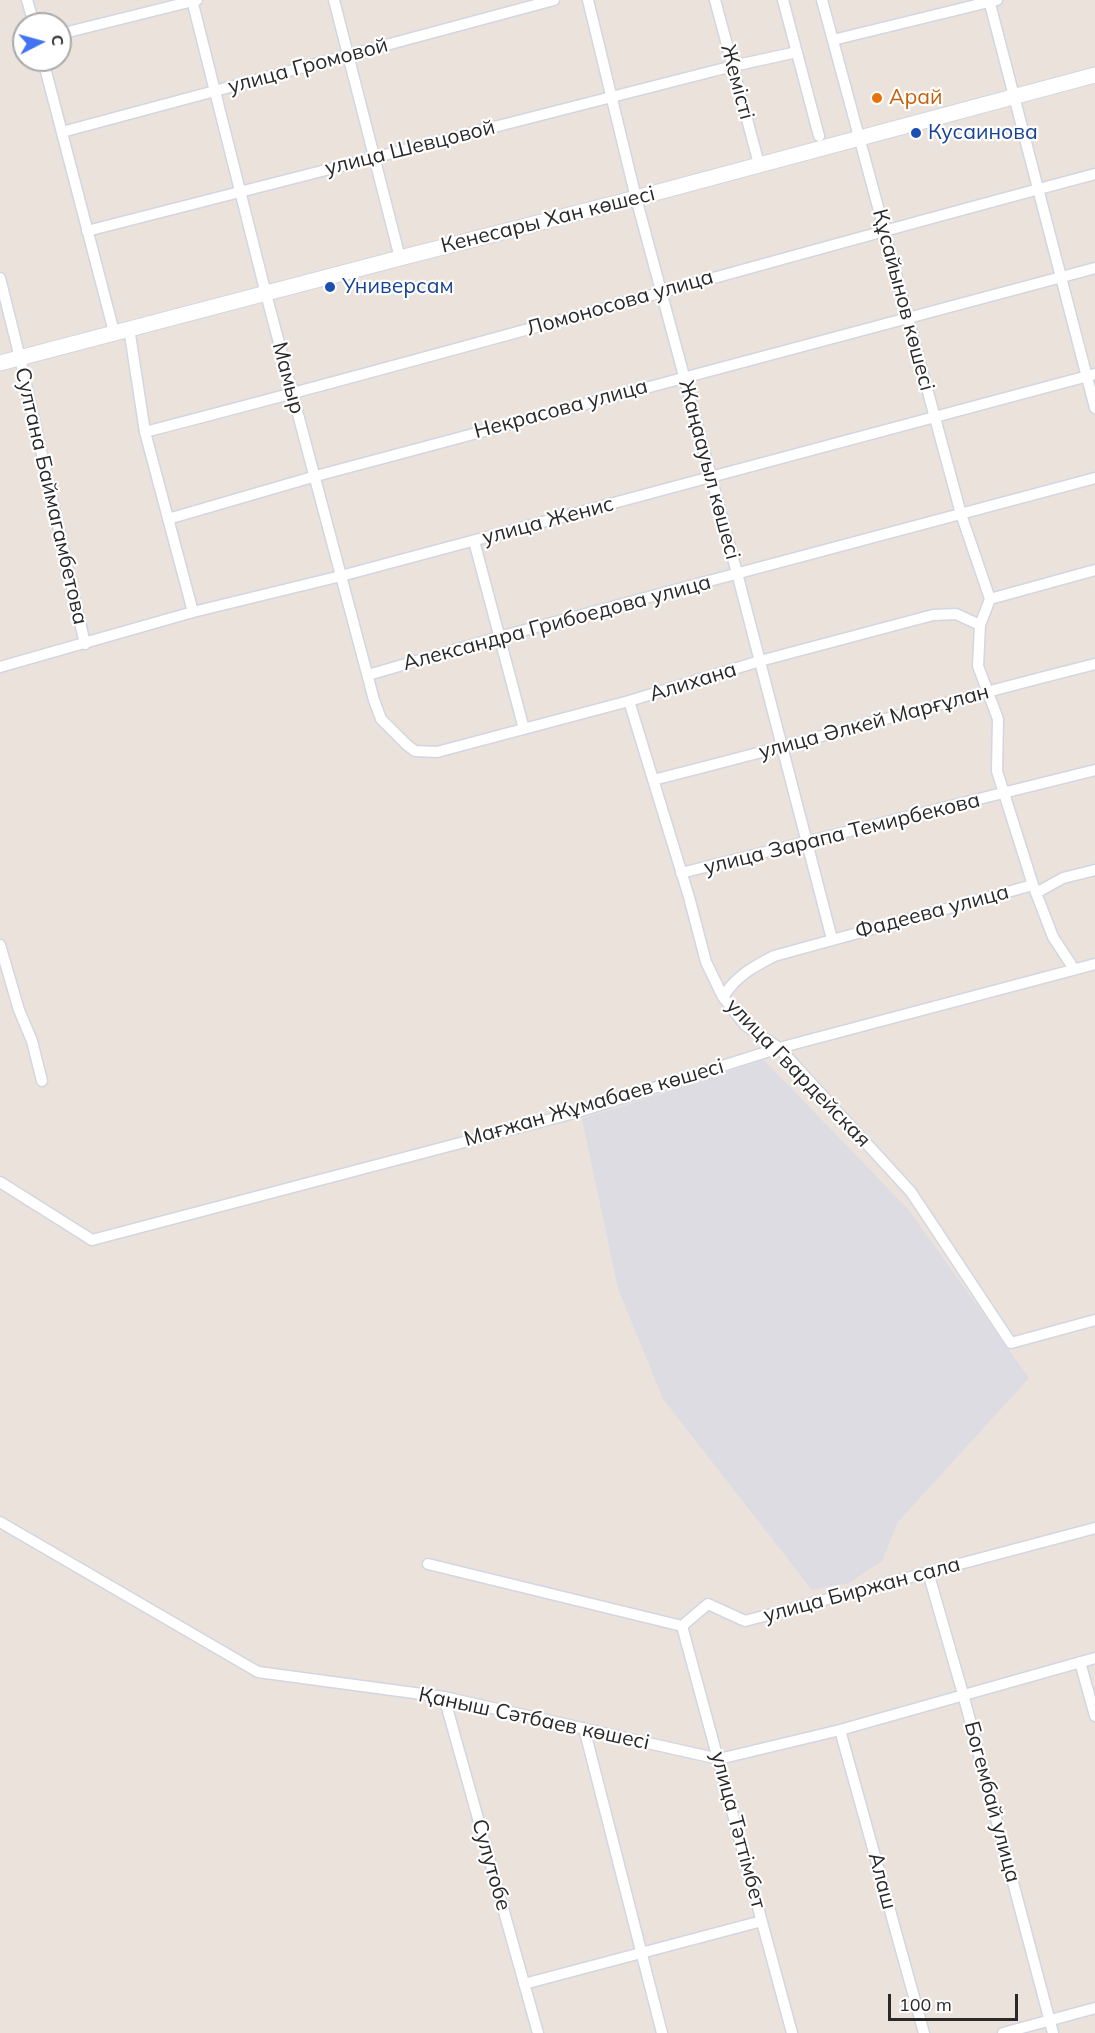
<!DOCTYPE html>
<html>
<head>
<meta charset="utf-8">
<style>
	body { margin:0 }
	#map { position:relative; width:1095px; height:2033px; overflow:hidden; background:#ebe3db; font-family:Mulish,sans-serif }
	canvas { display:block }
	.north { position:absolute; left:12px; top:12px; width:60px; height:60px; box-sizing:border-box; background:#fff; border:2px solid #a9a9a9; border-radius:50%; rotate:84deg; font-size:16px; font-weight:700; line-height:24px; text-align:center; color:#292929 }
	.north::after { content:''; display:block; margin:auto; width:21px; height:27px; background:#4274f1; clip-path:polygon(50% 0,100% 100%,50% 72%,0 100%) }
	.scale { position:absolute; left:888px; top:1994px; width:130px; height:27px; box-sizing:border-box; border:3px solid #292929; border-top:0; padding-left:8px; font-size:18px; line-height:21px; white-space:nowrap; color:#292929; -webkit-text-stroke:4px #fff; paint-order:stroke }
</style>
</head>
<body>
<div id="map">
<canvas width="1095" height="2033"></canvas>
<div class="north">С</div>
<div class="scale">100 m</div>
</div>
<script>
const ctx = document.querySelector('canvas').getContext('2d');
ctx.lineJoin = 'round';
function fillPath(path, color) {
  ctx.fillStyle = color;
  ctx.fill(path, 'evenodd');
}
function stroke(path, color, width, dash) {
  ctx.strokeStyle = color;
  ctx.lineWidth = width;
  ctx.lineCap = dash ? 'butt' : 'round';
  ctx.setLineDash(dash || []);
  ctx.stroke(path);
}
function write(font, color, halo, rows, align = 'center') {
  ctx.font = font + ' Mulish,sans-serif';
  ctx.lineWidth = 4.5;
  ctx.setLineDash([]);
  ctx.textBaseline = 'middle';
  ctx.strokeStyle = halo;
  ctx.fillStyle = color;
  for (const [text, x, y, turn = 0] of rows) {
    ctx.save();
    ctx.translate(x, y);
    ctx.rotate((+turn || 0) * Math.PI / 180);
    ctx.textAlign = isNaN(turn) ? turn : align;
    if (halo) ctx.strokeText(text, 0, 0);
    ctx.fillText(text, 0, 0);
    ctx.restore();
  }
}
fillPath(new Path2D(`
	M764,1060L908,1209L1029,1378L898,1522L882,1561L849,1583L812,1590L663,1399L618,1289L582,1119Z`), '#dddce3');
const street = new Path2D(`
	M27,0L34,24
	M192,0L266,294L374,700L381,719L407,745L415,751L437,752L629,701L760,661L933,615L956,614L980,625
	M334,0L400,258
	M588,0L636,198L737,573L832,939
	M715,0L759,164
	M783,0L819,136
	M822,0L961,514L990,599
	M989,0L1095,408
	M60,34L197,0
	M833,40L997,0
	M43,60L114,332
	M62,132L554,0
	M87,231L733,66L797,52
	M0,278L20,358L85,644
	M129,328L145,432L193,612
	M145,432C463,350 778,258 1095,174
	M168,519L316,476L1095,268
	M474,541L524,729
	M990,599L980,625L978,666L998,719L997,771L1033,885L1053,937L1074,969
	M990,599L1095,570
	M0,667L193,612L341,576L1095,374
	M368,675L499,637L1095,478
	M629,701L689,897L706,962L723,997L745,1025L779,1048L911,1192L1011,1343L1095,1320
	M653,780C801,743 947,701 1095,664
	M681,873L1095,770
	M1036,893L1063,878L1095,870
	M0,945L19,1010L32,1041L42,1081
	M723,997C736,976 753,967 774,956L1033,885
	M0,1182L92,1240L578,1112L779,1048L1095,964
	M0,1522L258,1672L444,1697L719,1759L840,1730L1095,1658
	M428,1564L682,1626L708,1604L745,1621L1095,1528
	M928,1572L963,1694L1053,2033
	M682,1626L792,2033
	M1080,1662L1095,1716
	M444,1697L538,2033
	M584,1728L662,2033
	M840,1730L924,2033
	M524,1984L762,1921
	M1003,2033L1095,2008`);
const secondary = new Path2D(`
	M0,363L400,258L636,198L1095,75`);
stroke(street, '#d1d6e1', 13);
stroke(secondary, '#d1d6e1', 17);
stroke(street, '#fff', 10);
stroke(secondary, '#fff', 15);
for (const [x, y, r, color] of [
	[877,98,6,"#e8710a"],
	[916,133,6,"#1a4fb4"],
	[330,287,6,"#1a4fb4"]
]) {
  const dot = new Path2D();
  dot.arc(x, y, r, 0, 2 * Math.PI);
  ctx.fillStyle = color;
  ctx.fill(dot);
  stroke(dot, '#fff', 2);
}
write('21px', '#292929', '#fff', [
	["улица Громовой",308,66,-15],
	["Жемісті",737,82,75],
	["улица Шевцовой",410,148,-14],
	["Кенесары Хан көшесі",548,220,-14],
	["Құсайынов көшесі",903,300,75],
	["Ломоносова улица",620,303,-16],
	["Мамыр",288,378,75],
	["Некрасова улица",561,409,-15],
	["Жаңаауыл көшесі",709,470,75],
	["Султана Баймагамбетова",51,496,77],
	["улица Женис",548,521,-15],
	["Александра Грибоедова улица",557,623,-15],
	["Алихана",693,682,-17],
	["улица Әлкей Марғұлан",874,722,-15],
	["улица Зарапа Темирбекова",842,834,-14],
	["Фадеева улица",932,912,-15],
	["улица Гвардейская",798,1073,46],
	["Мағжан Жұмабаев көшесі",594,1103,-16],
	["улица Биржан сала",862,1590,-15],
	["Қаныш Сәтбаев көшесі",534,1719,12],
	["Богембай улица",992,1802,75],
	["улица Тәттімбет",738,1830,75],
	["Сулутобе",491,1865,74],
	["Алаш",882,1881,75]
]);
write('21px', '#c56008', '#fff', [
	["Арай",889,98]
], 'left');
write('21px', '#164399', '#fff', [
	["Кусаинова",928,133],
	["Универсам",342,287]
], 'left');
</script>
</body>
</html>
